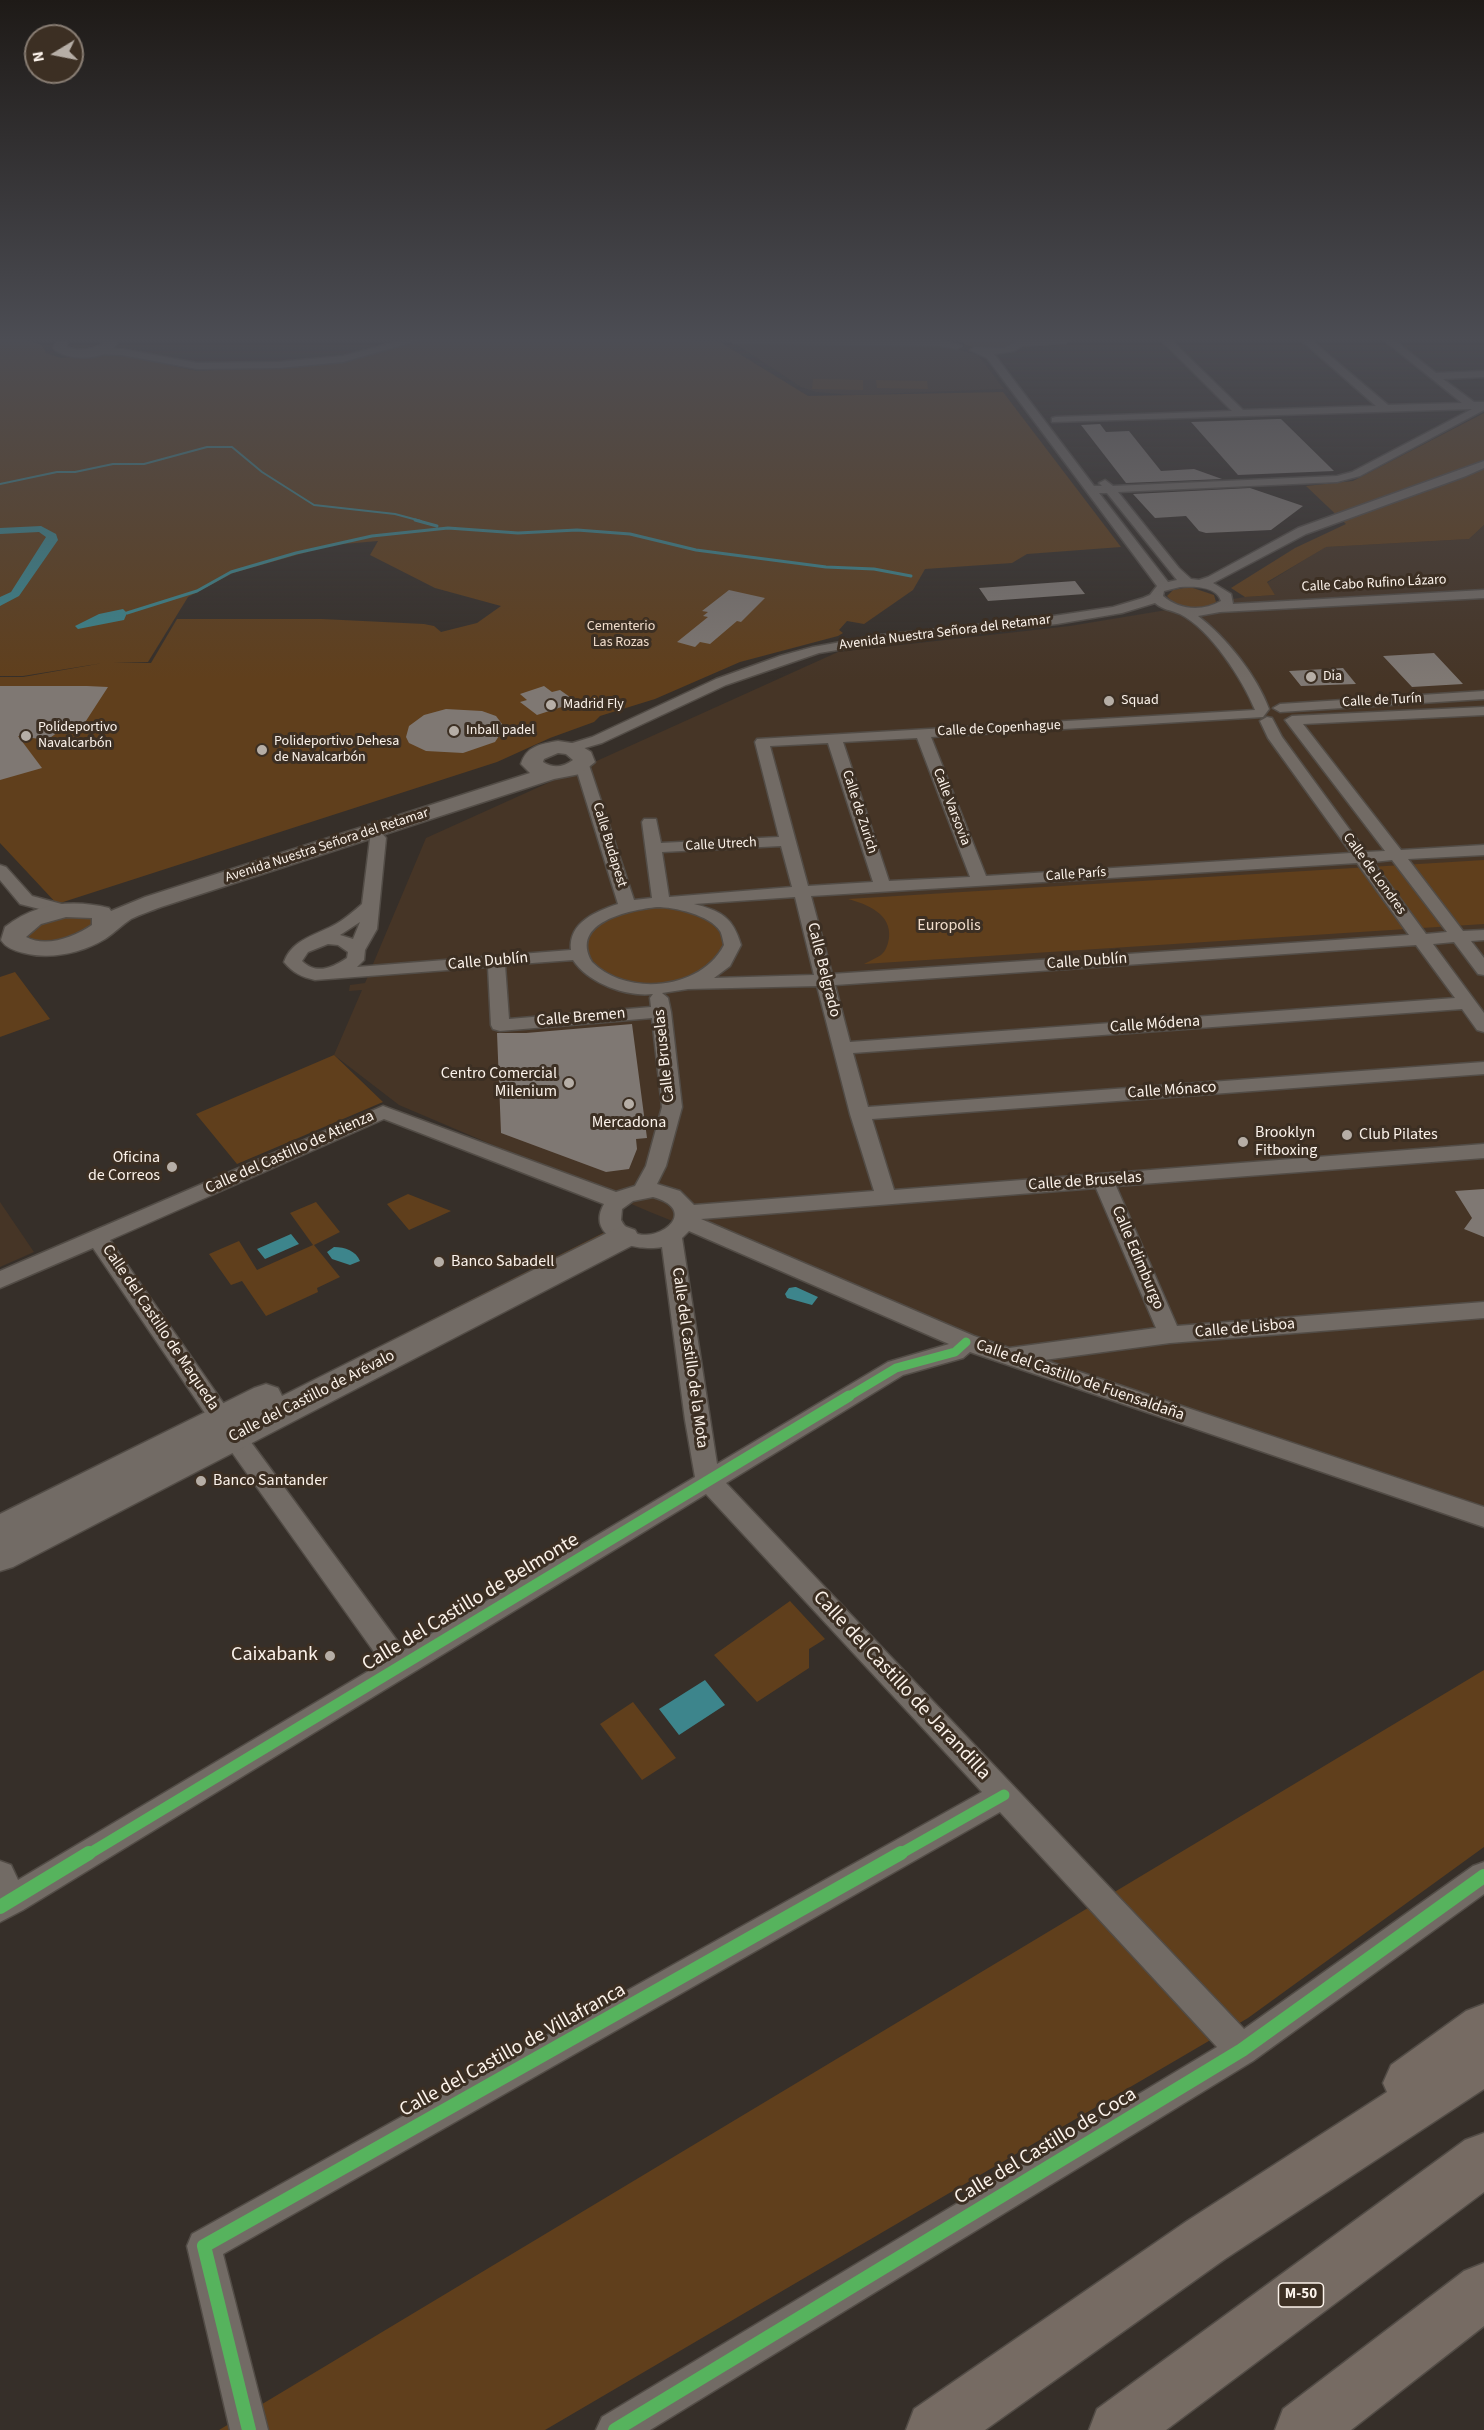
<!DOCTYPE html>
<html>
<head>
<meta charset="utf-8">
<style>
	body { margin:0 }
	#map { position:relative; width:1484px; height:2430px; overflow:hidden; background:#362f29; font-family:"Source Sans 3",sans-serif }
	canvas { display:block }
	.north { position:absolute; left:24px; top:24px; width:60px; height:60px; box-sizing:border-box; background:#3c2f23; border:2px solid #887d73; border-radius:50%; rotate:260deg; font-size:16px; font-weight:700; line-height:24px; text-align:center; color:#fbf2ea }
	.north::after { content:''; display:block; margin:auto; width:21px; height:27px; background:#b6aea6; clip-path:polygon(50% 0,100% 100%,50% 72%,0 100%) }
</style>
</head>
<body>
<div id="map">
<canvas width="1484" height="2430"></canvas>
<div class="north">N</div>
</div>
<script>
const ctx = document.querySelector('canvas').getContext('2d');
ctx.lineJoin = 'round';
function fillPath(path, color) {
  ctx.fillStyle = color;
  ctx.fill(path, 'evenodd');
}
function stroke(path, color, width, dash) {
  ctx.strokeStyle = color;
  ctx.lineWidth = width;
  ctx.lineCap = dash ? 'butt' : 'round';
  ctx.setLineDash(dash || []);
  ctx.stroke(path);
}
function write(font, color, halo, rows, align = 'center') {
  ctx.font = font + ' "Source Sans 3",sans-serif';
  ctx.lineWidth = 6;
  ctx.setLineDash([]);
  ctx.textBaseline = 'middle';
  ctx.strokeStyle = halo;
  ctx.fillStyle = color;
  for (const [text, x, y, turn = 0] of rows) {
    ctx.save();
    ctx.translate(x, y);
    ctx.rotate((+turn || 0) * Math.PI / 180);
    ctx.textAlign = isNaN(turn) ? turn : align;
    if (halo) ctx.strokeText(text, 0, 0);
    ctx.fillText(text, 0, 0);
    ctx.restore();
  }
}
fillPath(new Path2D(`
	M734,343L946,346L978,355L1004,389L853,395L816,392L801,387Z
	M1484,525V1515L971,1341L650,1212L399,1105L334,1055L362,990L349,991L350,985L365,983L426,838L838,652L1070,626L1245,597L1275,595L1267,583L1325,547L1469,539Z
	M0,1202L34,1252L0,1267Z`), '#463526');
fillPath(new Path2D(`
	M0,340H27L42,345L46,353L61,358L114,353L197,371L335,363L424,340H689L720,342L808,396L1003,392L1121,547L1027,554L1012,563L925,569L913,590L864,624L847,621L839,630L843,633L838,636L740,662L655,699L600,716L594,722L550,738L497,762L57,904L0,843V677H23L103,663L23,676H0ZM378,541L370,555L435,588L501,606L477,623L441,632L434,626L424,624L322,619H177L151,663H113L148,662L188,597L233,573L332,545Z
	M960,340H1012V343C1000,352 970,352 960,340Z
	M813,379L863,380V390L812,389Z
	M876,380L927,381L928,389L877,388Z
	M1484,413V525L1469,539L1326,547L1267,582L1275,595L1245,597L1231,588L1295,548L1346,524L1306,486L1353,481Z
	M1190,587L1214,595L1216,602C1203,611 1177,610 1167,596L1173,590Z
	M1484,860V924L864,964C870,961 876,958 881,955C886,951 888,944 889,938C892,914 867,904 848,899Z
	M671,906L700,914L721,929L726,949C718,957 709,970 699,975C694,978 686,979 681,980C649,988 594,986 587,946C595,909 640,907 671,906Z
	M88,914L96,922L77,937L37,944L25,939L26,932C44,917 67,916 88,914Z
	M15,972L50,1019L0,1037V977Z
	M334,1055L383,1102L237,1164L196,1114Z
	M408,1194L451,1211L409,1230L387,1204Z
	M316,1202L340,1232L314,1245L340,1277L317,1288L318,1292L266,1316L242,1281L231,1285L209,1254L239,1241L257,1270L313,1245L290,1213Z
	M603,1233L608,1237L241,1416Z
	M790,1601L825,1639L809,1649V1668L757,1702L714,1655Z
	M1484,1670V1847L1248,2018L545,2430H219Z
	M633,1702L676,1758L642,1780L600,1724Z`), '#603f1c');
fillPath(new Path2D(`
	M123,609L127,613L124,620L78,629L75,626L99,614Z
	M291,1234L299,1244L265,1259L257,1249Z
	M334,1247C345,1247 356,1251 360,1261L350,1265L332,1259L327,1252Z
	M795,1287H796L818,1297L812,1305L787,1298L785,1294L789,1288Z
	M705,1680L725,1705L679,1735L659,1709Z`), '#3d858c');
stroke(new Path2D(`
	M0,484L57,472H75L113,464H144L207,447H232L262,472L314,505L395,514L421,521`), '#3d858c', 2);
stroke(new Path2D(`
	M415,520L437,526
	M127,613L197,591L231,572L296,553L372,536L448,528L518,533L577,530L630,534L696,550L826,567L874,569L911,576`), '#3d858c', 3);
fillPath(new Path2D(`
	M41,526L56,534L58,540L19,596L0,606V597L11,592L46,537L39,532L0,534V528Z`), '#3d858c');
fillPath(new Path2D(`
	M1277,419H1281L1334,471L1238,475L1191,422Z
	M1100,424L1106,432L1129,431L1161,471L1194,469L1222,479L1126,483L1081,425Z
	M1250,488L1303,506L1271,530L1206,533L1199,531L1186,516L1155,518L1133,494Z
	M1075,581L1085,594L988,601L979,588Z
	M729,590L765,598L741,622L737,621L710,644L700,642L695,647L677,642L708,617L703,616L708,612L702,611Z
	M1434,653L1463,684L1412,687L1383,656Z
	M1343,668L1356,684L1301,686L1289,671Z
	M0,686H87L108,687L82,727H65L47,740L18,736L42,768L0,780Z
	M544,686L552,692L560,690L577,702L537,715L520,702L527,700L520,694Z
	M446,709L482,711L496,716L502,724L503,730L495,742L463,753L426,751L409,743L406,737L409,726L424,715Z
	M632,1024L647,1138L636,1139L637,1149L629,1169L606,1172L501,1133L497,1033H526Z
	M1484,1189V1237L1464,1229L1472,1218L1455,1191Z`), '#7f7873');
const street = new Path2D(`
	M404,340H420L343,362L279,368L197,369L122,355L96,354L91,351L96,348L122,349L197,363L279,362L343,356Z
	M730,340H941L962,346L957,349L941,346L734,343Z
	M1020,340H1069L1065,343L1022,346L1014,351L994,354L1094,486H1102L1099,483L1105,480L1113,486L1337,476L1352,472L1472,409L1052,422V418L1056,417L1232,411L1161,340H1171L1243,410L1376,406L1301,340H1311L1388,405L1462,403L1384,340H1394L1436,373L1484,371V377L1443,379L1474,402H1484V410L1360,476L1337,482L1118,492L1179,568L1191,579L1199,580L1208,577L1298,528L1484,461V468L1466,476L1306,534L1213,583L1231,594L1233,604L1484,590V598L1220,612L1198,616C1226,637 1257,676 1269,709L1263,717L931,737L986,876L1351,853L1268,738L1260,721L1267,717L1272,718L1282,737L1366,852L1385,851L1285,720L1292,716L1484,707V715L1303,724L1401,850L1484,845V855L1408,859L1463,931L1484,930V940L1471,941L1484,958V975L1478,974L1454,942L1433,944L1484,1013V1032L1477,1030L1462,1009L853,1053L868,1107L1484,1062V1074L872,1119L894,1190L1484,1144V1158L1116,1186L1177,1326L1484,1302V1318L1170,1343L1044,1360L1484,1507V1527L970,1352L963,1358L903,1375L726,1483L1244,2029L1473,1866L1484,1862V1894L1253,2061L650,2430H596L602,2417L1217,2047L1000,1812L223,2254L268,2430H230L187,2246L192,2234L982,1792L706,1494L23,1910L0,1922V1861L11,1865L18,1880L382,1663L226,1444L93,1248L0,1288V1271L383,1106L616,1192L635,1186L646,1166L662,1107L652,1018L500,1031L493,1029L491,1025L488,967L315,980C302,977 293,973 284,962C292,939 317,935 336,924C345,919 354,911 362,904L370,839L364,832L366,829H378L386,838L377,929L365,950L364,960L357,967L571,950C568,922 597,911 618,904L575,765L577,762L582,761L589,765L634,900L652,898L642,822L644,819H656L661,843L779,837L755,742L757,739L1255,710C1243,680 1210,629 1180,614C1171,610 1163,610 1155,603L1122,613L1057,624L880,643L819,653L726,685L602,743L571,752L564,748L566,745L592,737L716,679L780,656L813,647L880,635L1027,620L1113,607L1143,598L1150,595L1157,586L987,358L970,350L975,347L1004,348ZM1099,493H1107L1177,580L1168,582ZM1180,587C1193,586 1217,586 1221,601C1202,612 1179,610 1163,596L1164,591ZM917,738L970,877L889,881L843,742ZM828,743L873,882L808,886L770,746ZM781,846L792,887L669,897L662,852ZM1392,860L1447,932L1426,934L1373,862ZM1357,863L1409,935L832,974L811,896ZM795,897L814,975L714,978L730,966L741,945C733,917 721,911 694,904ZM657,907C674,907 710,915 720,931C722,934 723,941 724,945C701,990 627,997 592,962C569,922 630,910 657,907ZM360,922L353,939L340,935ZM328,944L338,945L348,952L347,958C332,968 316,975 302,961L308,952ZM1416,945L1455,998L850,1042L835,985ZM573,960C588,983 626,997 653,994L650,998L651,1007L509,1019L505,965ZM817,986L850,1114L874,1191L694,1205L680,1191L657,1184L666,1166L682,1107L671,1012L668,998L662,993L688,989ZM384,1119L604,1204C584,1239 637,1252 662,1247L685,1420L695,1477L404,1650L242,1430L110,1240ZM1096,1188L1156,1328L1009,1348L974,1336L701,1219ZM653,1197C710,1213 639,1258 621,1220L622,1209L633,1201ZM689,1231L949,1344L888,1362L717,1464L682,1238Z
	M1484,691V699L1280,712L1273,708L1280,704Z
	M0,865L6,867L32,896L69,906L71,910L69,914L63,915L20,904L0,880Z`);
const secondary = new Path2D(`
	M100,340H115L117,343C109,361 66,362 53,348L57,342H67V347C79,352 92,349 103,344Z
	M558,741L578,744L591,752L595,762L580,774L554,779L161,907C151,911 141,914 131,919C122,925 114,933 105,939C82,953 50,960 24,953C15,951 6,948 1,940L5,927C36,903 72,899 109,908L111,911L145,897L530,773L521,764C526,746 541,744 558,741ZM558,753L566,754L573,760C563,767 554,769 543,762L544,759ZM66,917L92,918V925C74,937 46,948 26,937L41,924Z
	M624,1226L635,1230L639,1237L635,1244L13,1567L0,1571V1514L254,1388L266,1384L278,1388L282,1396L613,1230Z`);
const highway = new Path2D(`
	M1484,2004V2089L1225,2259L985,2430H906L914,2409L1187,2221L1387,2092L1383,2083L1391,2065L1466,2011Z
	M1484,2133V2192L1166,2430H1089L1097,2409L1465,2140Z
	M1484,2263V2326L1351,2430H1275L1283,2409L1464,2271Z`);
stroke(street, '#524c46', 3);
stroke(secondary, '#524c46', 3);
stroke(highway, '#524c46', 3);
fillPath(street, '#726b65');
fillPath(secondary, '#726b65');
fillPath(highway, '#766b63');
stroke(new Path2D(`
	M846,1398L896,1368L955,1352L966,1342`), '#56b35d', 9);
stroke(new Path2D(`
	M87,1855L849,1396
	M898,1855L1004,1795`), '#56b35d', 11);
stroke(new Path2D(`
	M0,1907L89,1853
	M249,2430L204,2246L901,1853
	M615,2430L1242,2050L1484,1876`), '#56b35d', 14);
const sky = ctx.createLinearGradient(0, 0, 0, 680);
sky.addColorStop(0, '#1e1a17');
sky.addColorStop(0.5, '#4c4d54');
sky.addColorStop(1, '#4c4d5400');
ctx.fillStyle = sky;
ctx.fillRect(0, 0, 1484, 680);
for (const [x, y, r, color] of [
	[1311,677,6,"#b6aea6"],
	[1109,701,6,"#b6aea6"],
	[551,705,6,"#b6aea6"],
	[454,731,6,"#b6aea6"],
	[26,736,6,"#b6aea6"],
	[262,750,6,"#b6aea6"],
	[569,1083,6,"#b6aea6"],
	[629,1104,6,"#b6aea6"],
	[1347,1135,6,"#b6aea6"],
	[1243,1142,6,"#b6aea6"],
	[172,1167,6,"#b6aea6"],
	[439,1262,6,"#b6aea6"],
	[201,1481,6,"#b6aea6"],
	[330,1656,6,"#b6aea6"]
]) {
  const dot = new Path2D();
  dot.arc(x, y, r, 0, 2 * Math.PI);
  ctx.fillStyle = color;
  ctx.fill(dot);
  stroke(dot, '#3c2f23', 2);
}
write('14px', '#fbf2ea', '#3c2f23', [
	["Calle Cabo Rufino Lázaro",1374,584,-3],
	["Avenida Nuestra Señora del Retamar",945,633,-7],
	["Calle de Turín",1382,701,-3],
	["Calle de Copenhague",999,729,-3],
	["Calle Varsovia",951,807,69],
	["Calle de Zurich",859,812,72],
	["Calle Budapest",609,845,73],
	["Calle Utrech",721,845,-3],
	["Avenida Nuestra Señora del Retamar",327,846,-18],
	["Calle de Londres",1374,874,54],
	["Calle París",1076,875,-4]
]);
write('14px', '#f1ddcc', '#3c2f23', [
	["Cementerio",621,627],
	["Las Rozas",621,643]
]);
write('14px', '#fbf2ea', '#3c2f23', [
	["Dia",1323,677],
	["Squad",1121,701],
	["Madrid Fly",563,705],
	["Polideportivo",38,728],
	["Navalcarbón",38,744],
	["Inball padel",466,731],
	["Polideportivo Dehesa",274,742],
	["de Navalcarbón",274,758]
], 'left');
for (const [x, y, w] of [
	[1301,2295,45]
]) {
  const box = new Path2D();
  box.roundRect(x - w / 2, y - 12, w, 24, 4.5);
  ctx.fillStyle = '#3c2f23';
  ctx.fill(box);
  stroke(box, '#fbf2ea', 1.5);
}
write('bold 15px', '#fbf2ea', null, [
	["M-50",1301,2295]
]);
write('16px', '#f1ddcc', '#3c2f23', [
	["Europolis",949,926]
]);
write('16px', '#fbf2ea', '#3c2f23', [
	["Calle Dublín",488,962,-5],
	["Calle Dublín",1087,962,-4],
	["Calle Belgrado",823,970,76],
	["Calle Bremen",581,1018,-5],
	["Calle Módena",1155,1025,-4],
	["Calle Bruselas",665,1056,-96],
	["Calle Mónaco",1172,1091,-4],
	["Calle del Castillo de Atienza",290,1153,-24],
	["Calle de Bruselas",1085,1182,-4],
	["Calle Edimburgo",1137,1258,67],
	["Calle del Castillo de Maqueda",160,1328,56],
	["Calle de Lisboa",1245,1329,-5],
	["Calle del Castillo de la Mota",689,1358,82],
	["Calle del Castillo de Fuensaldaña",1080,1381,19],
	["Calle del Castillo de Arévalo",312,1397,-27]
]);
write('16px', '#fbf2ea', '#3c2f23', [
	["Centro Comercial",557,1074,"right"],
	["Milenium",557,1092,"right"],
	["Mercadona",629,1123,"center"],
	["Brooklyn",1255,1133],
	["Fitboxing",1255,1151],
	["Club Pilates",1359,1135],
	["Oficina",160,1158,"right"],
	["de Correos",160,1176,"right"],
	["Banco Sabadell",451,1262],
	["Banco Santander",213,1481]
], 'left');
write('20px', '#fbf2ea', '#3c2f23', [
	["Calle del Castillo de Belmonte",471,1603,-31],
	["Calle del Castillo de Jarandilla",901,1686,47],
	["Calle del Castillo de Villafranca",513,2051,-29],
	["Calle del Castillo de Coca",1046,2147,-31]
]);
write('20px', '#fbf2ea', '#3c2f23', [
	["Caixabank",318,1656]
], 'right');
</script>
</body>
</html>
